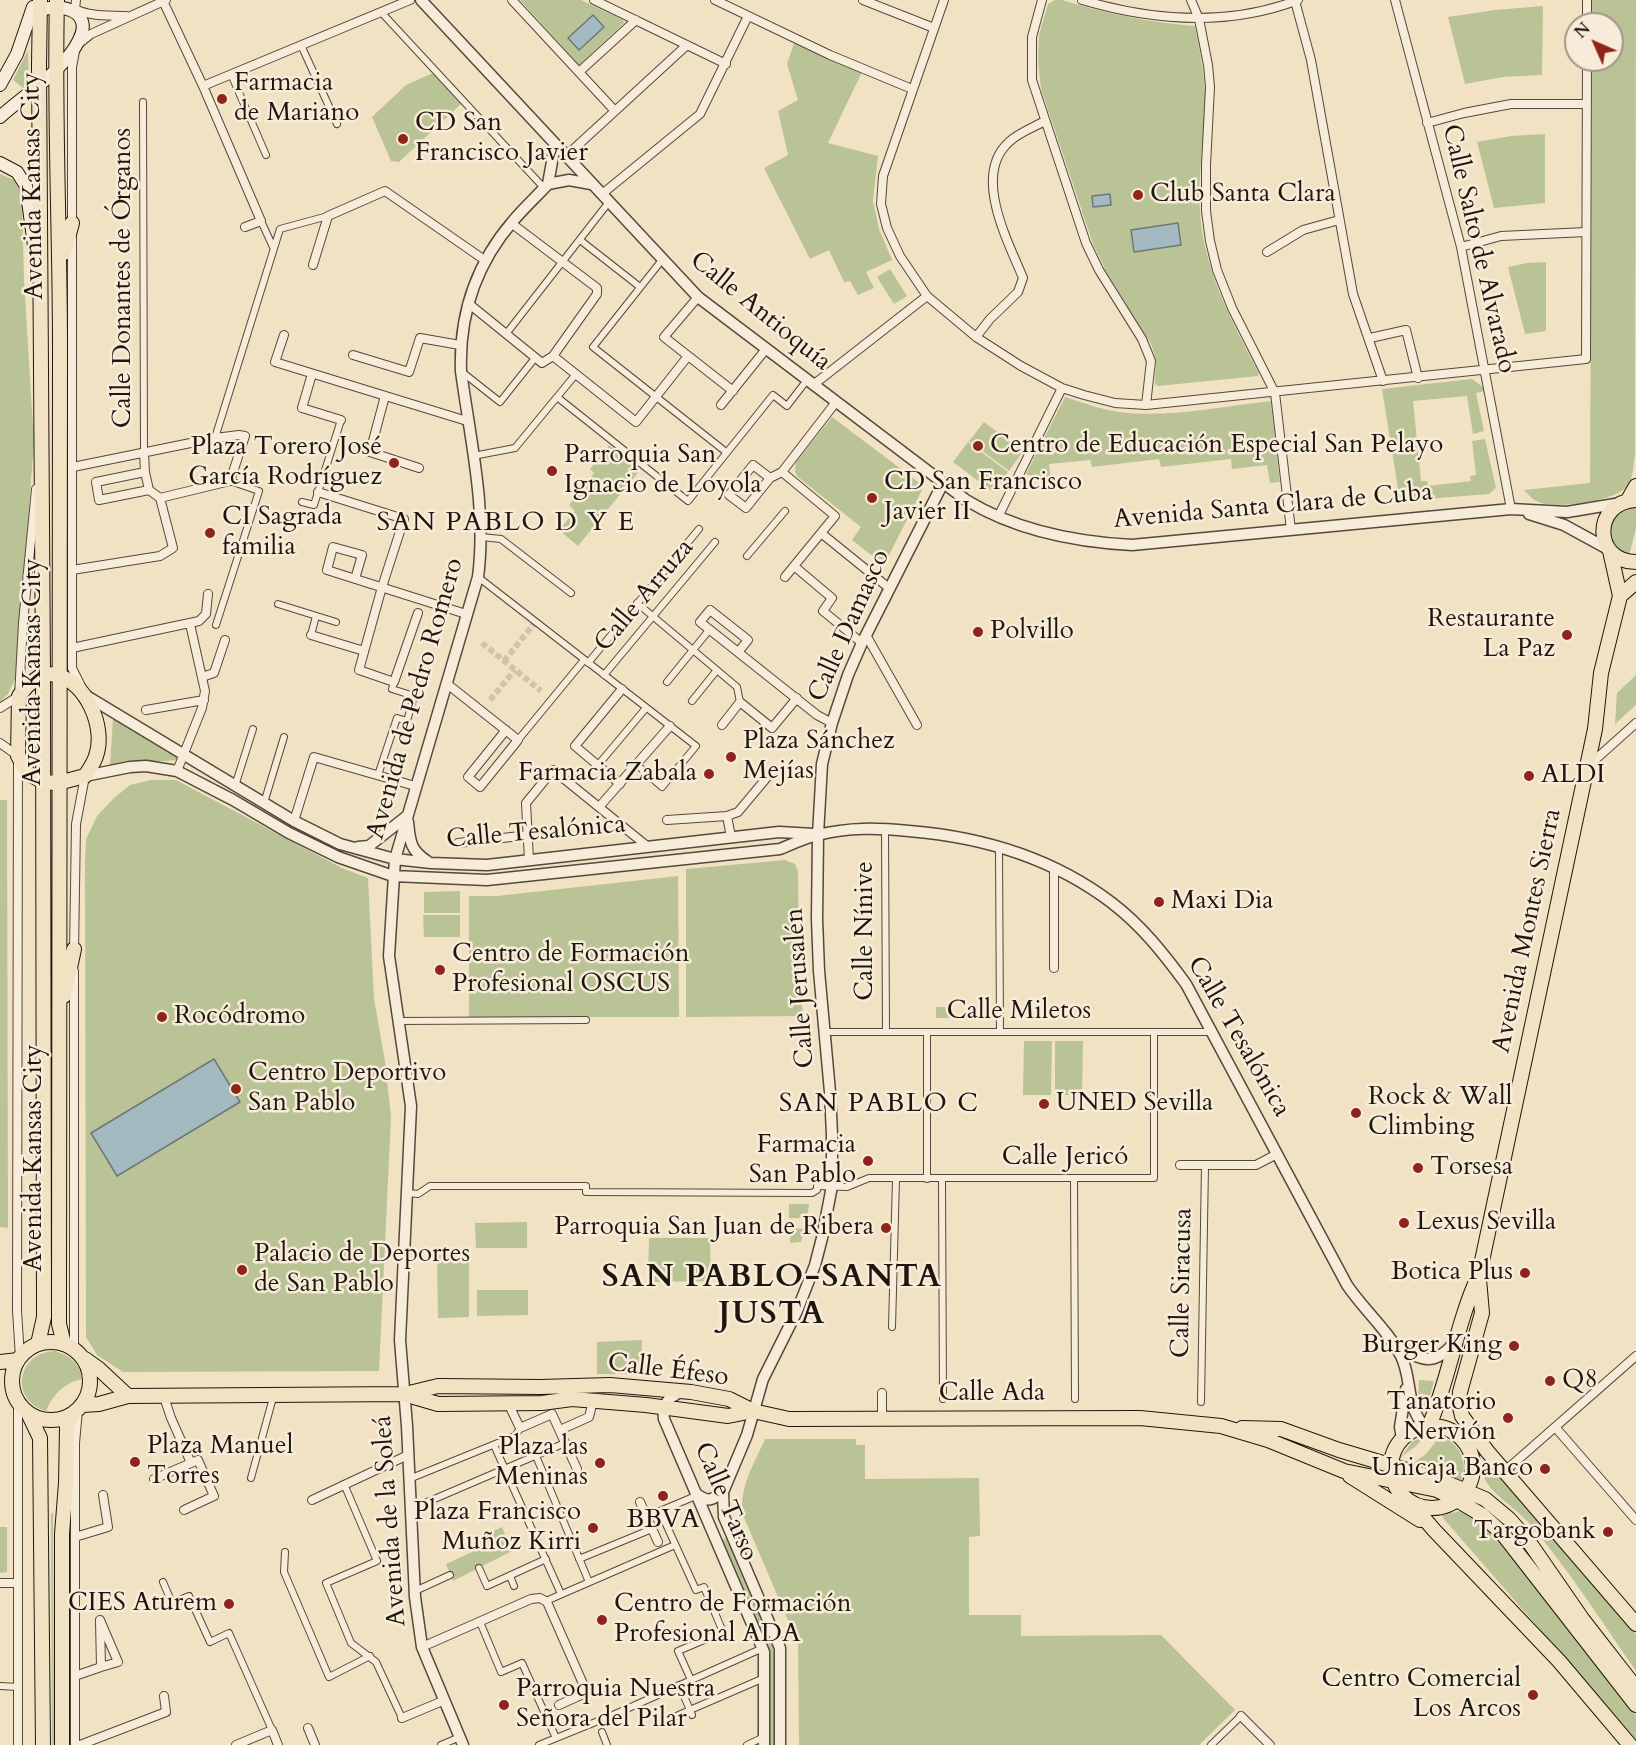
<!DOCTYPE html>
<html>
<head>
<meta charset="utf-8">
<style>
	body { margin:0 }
	#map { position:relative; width:1636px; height:1745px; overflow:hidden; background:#f2e2c4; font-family:Cardo,serif }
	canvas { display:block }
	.north { position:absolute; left:1564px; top:12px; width:60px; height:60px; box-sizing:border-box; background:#f7ecd9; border:2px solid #a19687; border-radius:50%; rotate:315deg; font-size:16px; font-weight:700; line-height:24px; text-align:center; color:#20160d }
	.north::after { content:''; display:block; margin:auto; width:21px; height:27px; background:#8f2418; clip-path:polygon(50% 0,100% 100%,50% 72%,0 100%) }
</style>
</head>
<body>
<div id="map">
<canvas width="1636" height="1745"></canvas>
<div class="north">N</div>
</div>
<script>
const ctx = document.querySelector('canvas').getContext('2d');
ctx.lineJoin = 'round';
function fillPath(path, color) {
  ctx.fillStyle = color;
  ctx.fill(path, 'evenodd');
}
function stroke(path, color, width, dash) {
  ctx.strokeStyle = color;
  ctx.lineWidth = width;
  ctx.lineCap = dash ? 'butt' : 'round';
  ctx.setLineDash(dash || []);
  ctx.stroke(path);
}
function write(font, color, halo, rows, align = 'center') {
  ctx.font = font + ' Cardo,serif';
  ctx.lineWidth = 5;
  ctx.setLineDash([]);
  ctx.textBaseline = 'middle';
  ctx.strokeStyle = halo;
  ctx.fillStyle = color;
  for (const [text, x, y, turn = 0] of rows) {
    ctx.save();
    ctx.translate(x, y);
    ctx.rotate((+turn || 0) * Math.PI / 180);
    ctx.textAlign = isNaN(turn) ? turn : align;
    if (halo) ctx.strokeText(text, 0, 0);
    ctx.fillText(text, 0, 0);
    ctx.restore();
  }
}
fillPath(new Path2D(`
	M520,0H581L623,20L624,23L579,65Z
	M1055,0H1062C1109,14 1146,22 1195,26C1199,48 1204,71 1205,93C1206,133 1197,172 1200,212C1204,271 1232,322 1259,373L1258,376L1158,386L1155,384L1156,359L1151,344L1107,273L1093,244L1041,89L1038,60L1039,35L1048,4Z
	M1592,0H1636L1635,455C1633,465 1634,478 1627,486C1615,502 1556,509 1538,502C1533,500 1528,494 1524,490L1590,483L1592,60H1612V24H1592Z
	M1543,6L1542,75L1503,77L1465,84L1448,17L1495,10Z
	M794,43L862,72L828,143L878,156L873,201L879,229L892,260L866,272L874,288L858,295L850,281L844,282L829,250L810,259L764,168L788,155L778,111L798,100L787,64Z
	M28,50L29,81L23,88L13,80Z
	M433,73L461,104L399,162L391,161L372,117L406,85Z
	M1545,134V203L1494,208L1477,142L1511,136Z
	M0,174L14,180L19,189L22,202L24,281L34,442L16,677L8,694L0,702Z
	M1546,262V331L1525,334L1508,267L1527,263Z
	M890,269L907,296L894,304L877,277Z
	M1472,379L1483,387L1484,391L1476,393L1484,431L1473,434L1467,396L1413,401L1421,481H1427L1428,486L1471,481L1470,476L1476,475L1472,441L1485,439L1496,488L1489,494L1400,501L1382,389Z
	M1065,397C1086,404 1106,411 1128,413C1172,417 1226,406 1271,401L1280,482L1270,483L1267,465L1232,469L1231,459L1161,467L1159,459L1092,467L1090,460L1049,464L1051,482L1026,474Z
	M832,417L921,484L923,488L884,565L852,540L861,527L798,477L795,472L796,462Z
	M984,422L1023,451L1009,471L969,441Z
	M968,442L1008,472L993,492L953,462Z
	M609,445L640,470L578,546L559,530L575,511L569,505L594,473L590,469Z
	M1636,506V528L1629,556C1610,546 1599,522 1621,509C1625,507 1632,507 1636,506Z
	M1636,675V705L1615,724L1617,693Z
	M113,718L172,753L178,760L110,765Z
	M151,780H176L342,868L368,878L374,999L385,1061L391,1117L379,1371L123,1372L97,1355L86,1337L85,864L86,839L97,816L113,799L130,785Z
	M0,800H7L8,1228L0,1227Z
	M785,860L795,864L798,871L799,971L803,1016L686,1017V869Z
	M678,876L679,1017H469V896H497Z
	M460,891V913H424V892Z
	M423,915H460V937H424Z
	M936,1007H949V1018H936Z
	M1024,1041H1052L1051,1095H1023Z
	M1055,1041H1083L1082,1095H1055Z
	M789,1204H809L807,1218H789Z
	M527,1222V1248H476L475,1223Z
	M790,1228L805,1229L801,1242L790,1243Z
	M649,1238H710L711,1281L648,1282Z
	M437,1255H469V1317L438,1318Z
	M477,1290H528V1315L477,1316Z
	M642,1340L641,1374H597V1342Z
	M55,1351C70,1356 80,1363 82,1379C64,1383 53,1394 46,1411C9,1400 17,1352 55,1351Z
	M1419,1380L1434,1381L1426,1410L1423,1412L1418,1402Z
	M1426,1435L1416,1446L1401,1457L1412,1442Z
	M1440,1436C1460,1443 1469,1462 1461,1482L1445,1475L1411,1465L1426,1454Z
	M765,1439H856V1445H865V1479L979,1478L980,1536L969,1537V1615H1021V1636L1161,1635L1235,1710L1199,1745H799L798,1644L743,1515C738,1489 755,1462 765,1439Z
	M1483,1467L1498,1474L1507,1484L1636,1634V1671C1601,1621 1568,1568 1528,1522C1513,1505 1484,1491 1481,1468Z
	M1461,1511L1471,1513L1507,1547L1636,1715V1740L1443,1518L1442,1515Z
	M51,1513H53L54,1745H52Z
	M0,1527H7V1572L0,1573Z
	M502,1527L512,1551L453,1581L446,1564L481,1548L478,1538Z
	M727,1538L765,1626L763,1629L760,1628L722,1540Z
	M769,1641L772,1643L775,1655V1745H769V1655L767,1643Z`), '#b9c395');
const water = new Path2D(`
	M593,15L604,27L579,50L568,38Z
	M1110,194L1111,205L1093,207L1092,196Z
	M1178,223L1181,245L1134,252L1131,230Z
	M214,1059L240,1102L117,1176L91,1133Z`);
fillPath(water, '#a2bac0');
stroke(water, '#6e7878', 1.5);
stroke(new Path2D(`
	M482,643L541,691
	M504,661L534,624
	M490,700L515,670`), '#d2c3a9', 6, [6, 3]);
const pedestrian = new Path2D(`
	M381,12L544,188
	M301,45L337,124
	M231,74L266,155
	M143,102L144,453
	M261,221L273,247
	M580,240L640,287
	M662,260L593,347L726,452
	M506,334L609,202
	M462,372L500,402L535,358
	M557,397L688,501L773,395L787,406L807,380
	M215,438L280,229L328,216
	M473,456L515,448L576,374
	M302,502L314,505L341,420
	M481,537L501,539L571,593
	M747,556L785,511
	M478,577L696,746L662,787L636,764
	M637,603L737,687L740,702
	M278,604L336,622
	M216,625L259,491L230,481
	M311,635L316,616
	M588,663L699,529
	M604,675L715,542
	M667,682L710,629
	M692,701L717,670
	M518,740L584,660
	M598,765L646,708
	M378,775L397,718L407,721L414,696L392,689L394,682
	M235,786L253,729
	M264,803L284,737
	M885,829L886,1032
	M999,847L1000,1032
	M398,1021L586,1020
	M824,1032H1213
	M927,1032V1179
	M942,1179L943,1399
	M1074,1179L1075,1399
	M408,1193L418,1194L430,1186H586V1192L812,1193L817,1190V1186L847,1187L869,1178H1154V1032
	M892,1327L896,1179
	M1201,1402L1205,1165
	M494,1445L561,1594
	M536,1456L589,1582
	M251,1478L274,1394
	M409,1479L515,1436L520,1428
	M344,1484L377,1561L326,1583L351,1643L376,1662L402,1718
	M411,1509L565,1443
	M285,1552L284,1572L329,1677L370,1656
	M579,1559L652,1529
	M479,1568L487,1586L546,1559
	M510,1576L514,1586
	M163,1582L172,1603L189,1596L210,1642L229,1633L272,1730
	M415,1591L450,1575
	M546,1601L675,1545
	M480,1622L501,1672L522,1663L556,1738
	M691,1680L678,1651L723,1632L704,1587L696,1590L660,1511L698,1495
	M0,1686L18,1687
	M613,1715L763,1648
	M692,1715L690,1710L764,1678
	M659,1724L690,1710L679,1685
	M602,1732L607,1745
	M441,1745L460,1737
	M539,1745L608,1717
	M747,1745L764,1737
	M1211,1745L1241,1716`);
const minor = new Path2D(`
	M76,0L75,9C91,17 109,15 126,16
	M512,0L615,111
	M594,0L726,64
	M715,0L830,55L912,89
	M863,0L934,28
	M944,0L883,176L881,204L887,228L900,256L927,296L976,337L1021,366L1062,388L1084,395L1115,403L1146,405L1586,359L1587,60
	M1042,0L1032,37V80L1086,243L1099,270L1142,339L1151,361L1146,405
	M1082,0C1153,21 1227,27 1298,0
	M1191,0L1199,19L1208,65L1210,87L1206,165V211L1210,241L1217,270L1232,308L1275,393L1291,530
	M1395,0L1461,247L1511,509
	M163,1L203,86L261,221L245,227
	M1295,1L1311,60L1353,294L1383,381
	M1587,24V0
	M579,72L636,20
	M203,86L410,0
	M1427,123L1464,113L1511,104H1587
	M566,156L687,45
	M602,194L700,114L748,16
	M72,225V67L76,46L91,34L166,0
	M72,238V668L82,688
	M1461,247L1501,236L1586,232
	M1267,252L1303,230L1339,220
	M313,265L328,216L385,191L486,261
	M698,297L664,337L733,391
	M468,303L542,363L553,356L597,294V288L511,223
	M284,335L275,362L467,421
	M976,337L990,319L1018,292L1023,278C1008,241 972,175 1009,142C1018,133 1034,127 1045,121
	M1370,338L1406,330L1418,378
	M353,355L409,372L420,338L460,345
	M553,356L636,422L688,356
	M312,374L302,408L341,420
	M813,385L927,296
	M385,396L370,452L419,468
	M721,405L766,349
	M144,453L145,472
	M73,467L215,438L239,435L245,436L230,481L160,498L149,490
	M145,472L149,490L99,500L96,482Z
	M782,472L835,516L821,533L889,588
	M770,478L753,465L729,495L746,508L770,478L782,472L836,402
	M318,492L404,519L382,587L359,670L394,682L418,613
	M998,517L1062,388
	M794,566L832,598L823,611L862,643
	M72,570L160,556L173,548L160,498
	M785,577L821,533
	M355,579L362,555L333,547L327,570L466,614
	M311,635L364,651
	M866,635L917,725
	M72,648L199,621L206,614L208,594
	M739,651L748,640L710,610L700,622L817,715L832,723
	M202,677L214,673L225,640
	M446,683L518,740L480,787L468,777L506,730
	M0,708L19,696L23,623L36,489
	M146,710L204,700
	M722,725L740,702L772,728L797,698
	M0,743L18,756L17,1311L20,1357
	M1587,767L1636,723
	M177,771L202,708L205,691L190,624
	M620,784L575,746L622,689
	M599,807L670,726
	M727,816L738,812L774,769
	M667,820L727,816L731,837
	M294,821L314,757L415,786
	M458,843L529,835
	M529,860L526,803L553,770L647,846
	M1054,868V968
	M74,952L76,824L85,776
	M1180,1165H1256L1277,1154
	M74,1348V971
	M882,1393V1419
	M164,1397L171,1418L191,1463
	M508,1403L520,1428L552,1414L577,1469
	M1555,1427L1636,1520
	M560,1430L589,1417L593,1401
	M1505,1471L1636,1356
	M154,1479L198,1460L214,1496L184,1510
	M312,1500L408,1455
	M640,1502L658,1542
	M75,1537L108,1527L103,1495
	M0,1583H17
	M100,1620L118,1662L101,1667Z
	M422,1647L531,1599L540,1598L547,1602L584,1686L581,1695L559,1705
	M75,1676L101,1667
	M1241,1716L1270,1745
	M402,1718L445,1700
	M308,1728L315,1745
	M18,1745V1403
	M75,1745V1443L78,1410
	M80,1745L166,1712L164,1696
	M236,1745L272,1730L278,1745`);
const tertiary = new Path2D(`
	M421,0L698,297L966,500C1015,530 1075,542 1132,545L1511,509L1567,512L1621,503
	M548,184L569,180L591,184
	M548,184L555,145
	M1529,514L1564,525L1608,549
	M85,695L294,821L340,844L395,859L431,863L487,865L779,832L814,834
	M85,776L130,767L146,766L177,771L233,800L289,833L338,857L393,876L487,880L780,849C792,844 805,838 818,835C849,827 878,828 909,831C983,837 1053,858 1112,903C1142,926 1164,954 1186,984L1347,1285C1363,1309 1388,1330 1401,1356C1409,1372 1408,1390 1413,1406C1415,1414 1420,1421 1424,1427
	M408,822C410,841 410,850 427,861
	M358,847L369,846L407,816
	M1395,1344C1420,1359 1432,1369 1454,1343
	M682,1391L670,1398L663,1407L664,1419L764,1652V1745
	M1402,1439L1400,1427L1406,1389
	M698,1495C708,1503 714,1499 723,1492
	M463,1745L422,1647L415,1597L407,1426L400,1340L411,1106L389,956L395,859L478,577C487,508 470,439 461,371C459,314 476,264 513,221C524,208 536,197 548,184
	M780,1745V1648L724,1517L723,1492L747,1435L763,1379L797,1311L815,1265L822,1238L832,1186V1135L830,1092L819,971L817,919L818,835L822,764L832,723L848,675L862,643L943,483`);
const secondary = new Path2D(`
	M0,85L17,54L33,7
	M0,117C24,95 65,70 79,40C95,9 56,0 31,14
	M0,163L17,172L26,186L35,253`);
const primary = new Path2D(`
	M57,0C54,116 60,232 60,348C59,668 59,988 59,1308V1324L64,1344
	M64,253L72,223
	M1628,500L1636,486
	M1636,500C1592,502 1593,562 1636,562
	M1620,596L1636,582
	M43,674C47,674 53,674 57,675C87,683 106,728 96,756C94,763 89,770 85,776L58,783L43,782L28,773L18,756L19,696L27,686Z
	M64,996L74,949
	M1479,1279L1482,1313L1460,1392L1459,1403L1462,1416L1487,1451L1636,1624
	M12 1381a39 39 0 1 1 78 0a39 39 0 1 1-78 0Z
	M38,1344L44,1317L43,674L39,65L40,0
	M85,1359L99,1369L128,1396
	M0,1362L18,1360
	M407,1395L438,1404L542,1403L572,1399L646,1405L728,1416L753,1411
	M83,1405L99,1404L128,1396L405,1394L438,1386L540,1387L610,1385L691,1392L729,1399L753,1411L789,1419L1140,1418L1221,1426L1268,1440L1344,1471L1437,1490L1457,1500L1482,1515L1502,1533L1636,1705
	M28,1413L40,1438L43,1745
	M1429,1426C1450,1377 1456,1324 1479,1275L1595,729L1601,673L1620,596L1610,551
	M1391 1467a41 41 0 1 1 82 0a41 41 0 1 1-82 0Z
	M1242,1428L1281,1429L1339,1450L1440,1480L1485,1499L1509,1519L1527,1539L1583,1620L1636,1688
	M1350,1476L1420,1520
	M1410,1502L1434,1530L1559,1661L1630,1745
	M62,1745V1534L66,1483L67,1427L72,1415`);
stroke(pedestrian, '#54493b', 8);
stroke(minor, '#54493b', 10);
stroke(tertiary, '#54493b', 13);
stroke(secondary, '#20160d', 14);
stroke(primary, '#20160d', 16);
stroke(pedestrian, '#f7ecd9', 6);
stroke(minor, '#f7ecd9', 8);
stroke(tertiary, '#f7ecd9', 10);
stroke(secondary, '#f7ecd9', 12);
stroke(primary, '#f2e2c4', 14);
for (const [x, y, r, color] of [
	[222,99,6,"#8f2418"],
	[403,139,6,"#8f2418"],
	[1138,195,6,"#8f2418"],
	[978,446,6,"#8f2418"],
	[394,463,6,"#8f2418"],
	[552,471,6,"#8f2418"],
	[872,498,6,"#8f2418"],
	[210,533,6,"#8f2418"],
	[978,632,6,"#8f2418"],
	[1567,635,6,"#8f2418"],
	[731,757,6,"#8f2418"],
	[709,774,6,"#8f2418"],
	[1529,776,6,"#8f2418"],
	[1159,902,6,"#8f2418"],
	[440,970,6,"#8f2418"],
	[162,1017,6,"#8f2418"],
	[236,1089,6,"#8f2418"],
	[1044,1104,6,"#8f2418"],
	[1356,1113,6,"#8f2418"],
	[868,1161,6,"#8f2418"],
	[1418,1168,6,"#8f2418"],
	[1404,1223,6,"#8f2418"],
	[886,1228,6,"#8f2418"],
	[242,1270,6,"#8f2418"],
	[1525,1273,6,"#8f2418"],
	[1514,1346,6,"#8f2418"],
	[1550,1381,6,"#8f2418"],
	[1508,1418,6,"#8f2418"],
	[135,1462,6,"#8f2418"],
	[600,1463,6,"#8f2418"],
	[1545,1469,6,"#8f2418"],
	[663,1496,6,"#8f2418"],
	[593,1528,6,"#8f2418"],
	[1608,1532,6,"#8f2418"],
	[229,1604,6,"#8f2418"],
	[602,1620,6,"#8f2418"],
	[1533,1695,6,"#8f2418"],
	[504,1705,6,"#8f2418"]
]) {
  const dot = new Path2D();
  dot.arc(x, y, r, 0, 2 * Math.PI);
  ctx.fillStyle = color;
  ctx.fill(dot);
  stroke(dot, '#f7ecd9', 2);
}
write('26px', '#20160d', '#f7ecd9', [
	["Farmacia",234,84],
	["de Mariano",234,114],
	["CD San",415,124],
	["Francisco Javier",415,154],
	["Club Santa Clara",1150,195],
	["Centro de Educación Especial San Pelayo",990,446],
	["Plaza Torero José",382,448,"right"],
	["García Rodríguez",382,478,"right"],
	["Parroquia San",564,456],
	["Ignacio de Loyola",564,486],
	["CD San Francisco",884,483],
	["Javier II",884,513],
	["CI Sagrada",222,518],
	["familia",222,548],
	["Restaurante",1555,620,"right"],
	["La Paz",1555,650,"right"],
	["Polvillo",990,632],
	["Plaza Sánchez",743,742],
	["Mejías",743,772],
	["Farmacia Zabala",697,774,"right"],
	["ALDI",1541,776],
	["Maxi Dia",1171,902],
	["Centro de Formación",452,955],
	["Profesional OSCUS",452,985],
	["Rocódromo",174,1017],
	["Centro Deportivo",248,1074],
	["San Pablo",248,1104],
	["Rock & Wall",1368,1098],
	["Climbing",1368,1128],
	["UNED Sevilla",1056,1104],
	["Farmacia",856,1146,"right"],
	["San Pablo",856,1176,"right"],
	["Torsesa",1430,1168],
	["Lexus Sevilla",1416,1223],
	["Parroquia San Juan de Ribera",874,1228,"right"],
	["Palacio de Deportes",254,1255],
	["de San Pablo",254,1285],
	["Botica Plus",1513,1273,"right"],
	["Burger King",1502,1346,"right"],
	["Q8",1562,1381],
	["Tanatorio",1496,1403,"right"],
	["Nervión",1496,1433,"right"],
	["Plaza Manuel",147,1447],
	["Torres",147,1477],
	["Plaza las",588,1448,"right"],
	["Meninas",588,1478,"right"],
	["Unicaja Banco",1533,1469,"right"],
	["Plaza Francisco",581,1513,"right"],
	["Muñoz Kirri",581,1543,"right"],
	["BBVA",663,1521,"center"],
	["Targobank",1596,1532,"right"],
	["CIES Aturem",217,1604,"right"],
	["Centro de Formación",614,1605],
	["Profesional ADA",614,1635],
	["Centro Comercial",1521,1680,"right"],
	["Los Arcos",1521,1710,"right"],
	["Parroquia Nuestra",516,1690],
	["Señora del Pilar",516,1720]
], 'left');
write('26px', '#20160d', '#f7ecd9', [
	["Avenida Kansas City",34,186,-91],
	["Calle Salto de Alvarado",1478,249,77],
	["Calle Donantes de Órganos",124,278,-90],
	["Calle Antioquía",760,312,39],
	["Avenida Santa Clara de Cuba",1273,507,-5],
	["Calle Arruza",645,596,-50],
	["Calle Damasco",850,626,-66],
	["Avenida Kansas City",34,672,-90],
	["Avenida de Pedro Romero",416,699,-74],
	["Calle Tesalónica",536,833,-5],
	["Calle Nínive",866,931,-90],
	["Avenida Montes Sierra",1528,931,-78],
	["Calle Jerusalén",801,988,-94],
	["Calle Miletos",1019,1012],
	["Calle Tesalónica",1238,1037,60],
	["Avenida Kansas City",35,1158,-90],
	["Calle Jericó",1065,1158],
	["Calle Siracusa",1183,1283,-89],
	["Calle Éfeso",668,1371,7],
	["Calle Ada",992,1394],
	["Calle Tarso",725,1502,67],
	["Avenida de la Soleá",391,1521,-94]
]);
ctx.letterSpacing = '1.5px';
write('27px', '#20160d', '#f7ecd9', [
	["SAN PABLO D Y E",506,524],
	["SAN PABLO C",879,1105]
]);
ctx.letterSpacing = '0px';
ctx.letterSpacing = '1.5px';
write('bold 32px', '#20160d', '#f7ecd9', [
	["SAN PABLO-SANTA",772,1279],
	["JUSTA",772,1316]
]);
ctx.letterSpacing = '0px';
</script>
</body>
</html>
